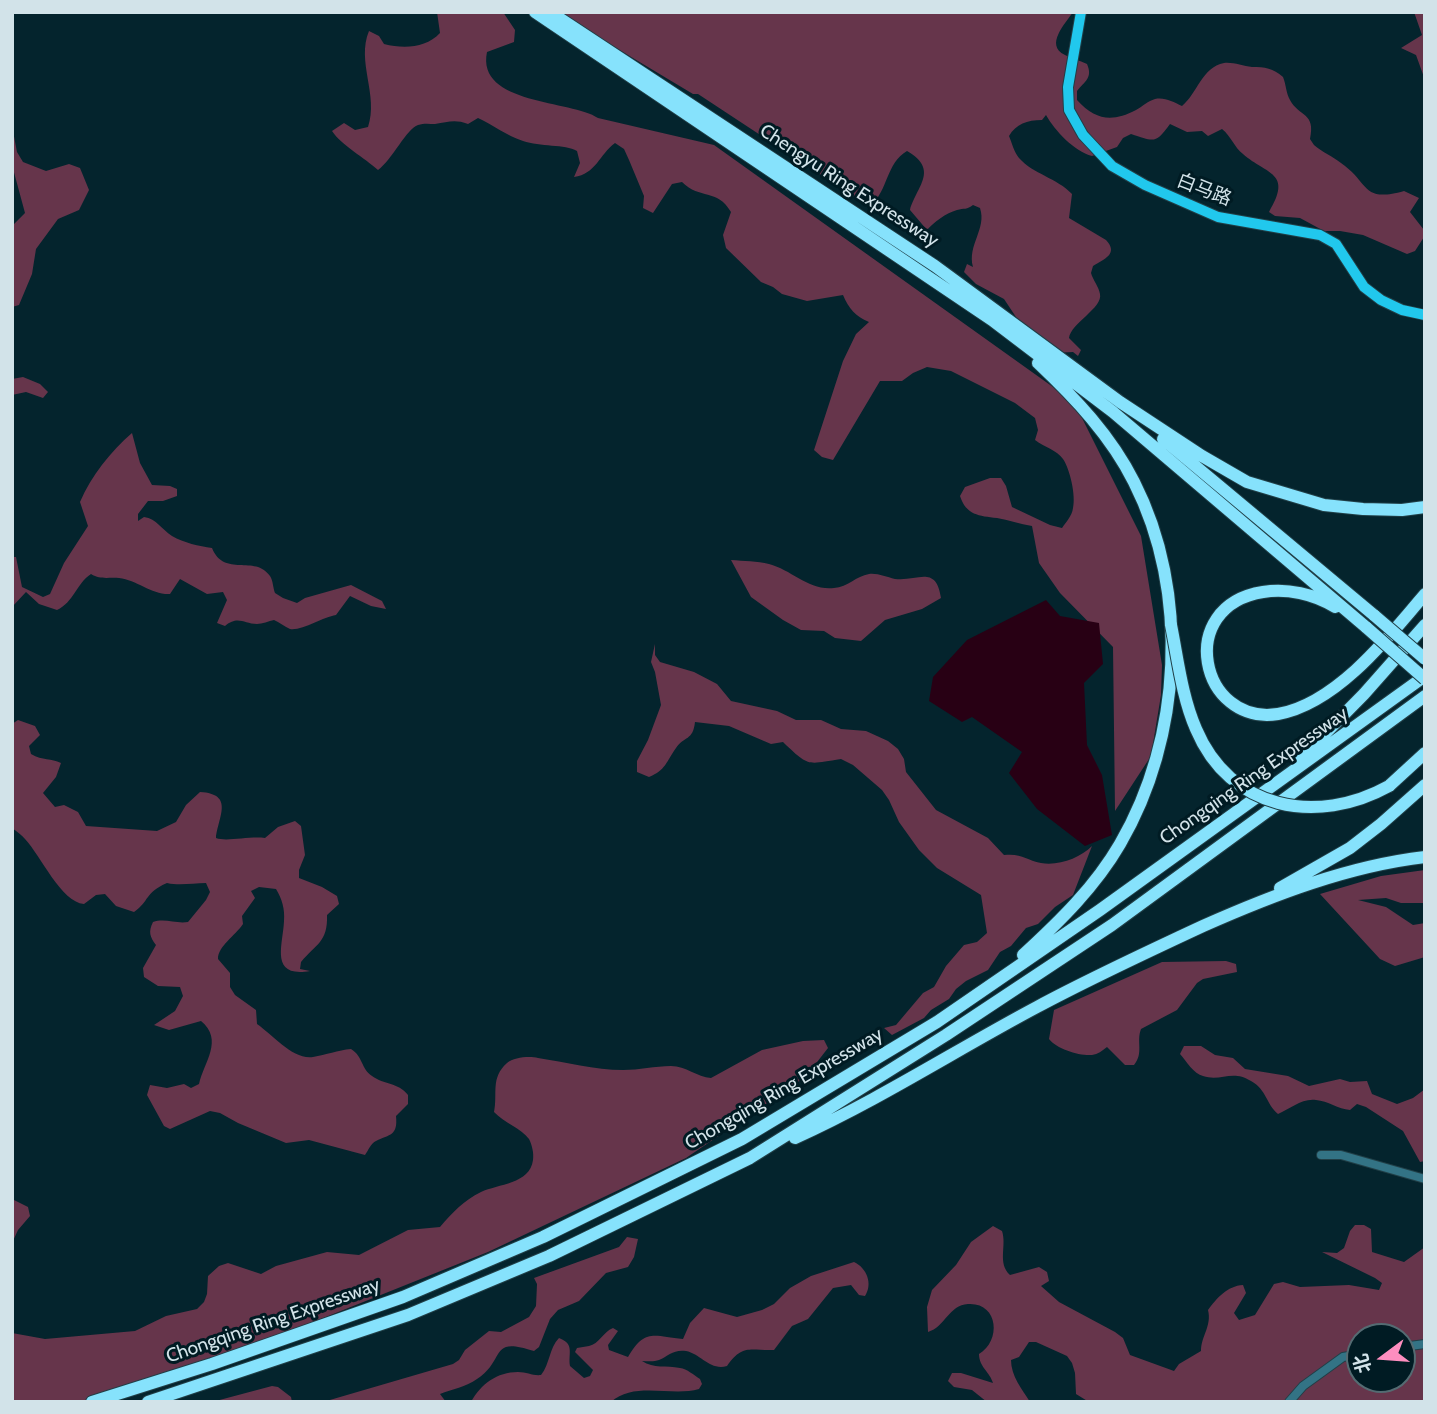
<!DOCTYPE html>
<html>
<head>
<meta charset="utf-8">
<style>
	body { margin:0 }
	#map { position:relative; width:1437px; height:1414px; overflow:hidden; background:#04242d; font-family:Cabin,"Noto Sans SC",sans-serif }
	canvas { display:block }
	.frame { position:absolute; inset:0; border:14px solid #d2e3e9; pointer-events:none }
	.north { position:absolute; left:1346px; top:1323px; width:70px; height:70px; box-sizing:border-box; background:#001b23; border:2px solid #546b72; border-radius:50%; rotate:254deg; font-size:19px; font-weight:700; line-height:28px; text-align:center; color:#d2e3e9 }
	.north::after { content:''; display:block; margin:auto; width:24px; height:32px; background:#fd8ebf; clip-path:polygon(50% 0,100% 100%,50% 72%,0 100%) }
</style>
</head>
<body>
<div id="map">
<canvas width="1437" height="1414"></canvas>
<div class="frame"></div>
<div class="north">北</div>
</div>
<script>
const ctx = document.querySelector('canvas').getContext('2d');
ctx.lineJoin = 'round';
function fillPath(path, color) {
  ctx.fillStyle = color;
  ctx.fill(path, 'evenodd');
}
function stroke(path, color, width, dash) {
  ctx.strokeStyle = color;
  ctx.lineWidth = width;
  ctx.lineCap = dash ? 'butt' : 'round';
  ctx.setLineDash(dash || []);
  ctx.stroke(path);
}
function write(font, color, halo, rows, align = 'center') {
  ctx.font = font + ' Cabin,"Noto Sans SC",sans-serif';
  ctx.lineWidth = 6;
  ctx.setLineDash([]);
  ctx.textBaseline = 'middle';
  ctx.strokeStyle = halo;
  ctx.fillStyle = color;
  for (const [text, x, y, turn = 0] of rows) {
    ctx.save();
    ctx.translate(x, y);
    ctx.rotate((+turn || 0) * Math.PI / 180);
    ctx.textAlign = isNaN(turn) ? turn : align;
    if (halo) ctx.strokeText(text, 0, 0);
    ctx.fillText(text, 0, 0);
    ctx.restore();
  }
}
fillPath(new Path2D(`
	M437,12H503L515,30L514,42L487,52C476,105 572,100 598,118L714,145L1074,402L1141,536L1162,665L1161,695L1151,756L1115,811L1113,647L1060,593L1039,563L1032,526C1020,524 1008,520 997,518C979,516 966,515 960,496L965,487L990,478H1001L1006,486L1012,507L1050,525L1062,528C1066,522 1072,516 1073,508C1076,496 1070,469 1063,459C1057,450 1044,447 1035,440L1038,430L1035,418L1015,403L951,371L927,367L913,373L902,381H880L833,460L822,457L814,450L843,361L856,334L869,322C855,316 849,309 843,295L807,301L782,294L773,287L761,282L726,248L723,235L731,212C717,188 700,200 682,182L672,184L653,213L643,208L644,196L629,160L624,149L615,143C599,155 596,174 574,177L580,163L577,151C565,144 540,147 523,141C507,136 493,125 478,118L468,124C455,119 448,122 435,124C430,124 424,123 418,125C407,128 392,160 378,170C365,158 341,145 332,131L344,123L355,130L368,127C379,95 356,62 369,31L379,36L384,44C404,49 426,48 440,33Z
	M556,12H1073C1066,23 1044,45 1065,55C1072,59 1079,60 1087,64C1093,78 1085,81 1077,91V100C1096,121 1113,122 1136,110C1143,106 1148,101 1155,99C1165,97 1173,102 1182,106C1197,94 1202,67 1224,63C1233,62 1243,66 1252,67C1265,67 1273,68 1283,77C1286,84 1286,93 1290,100C1299,117 1316,112 1310,139L1314,145C1322,152 1332,156 1341,163C1370,183 1361,203 1404,191L1419,198L1410,212L1424,230V237L1415,251L1407,254L1363,235L1340,231H1324L1300,218L1275,216L1269,212C1293,172 1267,175 1243,154C1234,147 1231,136 1222,129L1208,136L1202,131L1187,132L1170,124C1155,145 1154,141 1131,134L1123,138L1117,147L1092,156C1074,151 1055,131 1046,115L1042,120C1027,120 1016,124 1009,136C1012,143 1014,152 1019,158C1033,174 1057,178 1072,194L1069,218L1106,240C1119,254 1104,259 1093,266L1091,273C1093,280 1099,287 1100,294C1103,308 1071,323 1069,338L1081,350L1078,356L1073,352L1055,353L1020,323L1004,299L976,284L964,272L967,264L973,267C967,245 987,229 980,208L973,205C967,210 964,208 957,210C946,213 934,222 927,230L910,210C916,187 940,170 907,151C886,163 888,191 871,205L862,202L698,94H693Z
	M1414,12H1425V80L1416,55L1401,48L1422,35Z
	M12,126L17,152L23,162L46,171L69,164L80,168L89,190L79,210L58,219L36,249L32,274L19,305L12,307V226L25,213L12,165Z
	M23,377L40,384L48,392L43,398L26,392L12,395V379Z
	M132,433L140,463L152,485L170,486L177,489V496L163,501H148L138,514V521L144,517C157,519 161,529 172,536C184,543 199,546 212,548C224,578 255,554 270,576C273,580 273,588 275,593L283,598L297,603L305,598L351,585L382,601L386,609L371,606L350,596L336,615C323,617 302,631 290,629C285,627 279,622 274,620C269,621 262,624 257,624C244,624 238,615 225,626L217,623L227,600L223,592L207,594L180,579L170,594C152,595 137,580 119,578C108,577 101,580 91,574C76,584 74,602 57,610L39,604L26,592L12,607V557H16L22,587L43,597L50,594L64,563L88,526L80,502C91,476 111,451 132,433Z
	M731,560C744,561 757,561 769,564C792,570 809,591 834,588C848,587 856,576 869,574C878,573 886,577 895,579C917,582 936,564 941,598L922,609L885,620L861,641L835,638L824,631L801,630L783,620L751,597Z
	M655,644V655L660,662L694,672L717,684L731,701L777,711L796,720H821L841,729L866,731L888,741L898,749L904,759L906,772L936,810L988,838L1004,855C1022,853 1026,860 1041,863C1059,866 1080,858 1092,846L1073,895L1055,907L1038,924L1026,928L1011,946L1000,952L988,970L966,981L956,989L949,999L931,1010L924,1018L892,1035L884,1028L896,1025L923,993L934,987L946,966L964,945L977,942L987,933L981,895L937,868L919,850L899,822L889,800L882,790L853,765L841,759C807,764 810,768 783,742L771,744L729,726L695,722C693,741 684,736 676,748C666,762 666,770 649,777L637,772V761L648,740L661,705L655,672L651,662Z
	M18,720L35,726L40,735L29,746L31,754C43,761 51,758 61,763L56,777L43,793L55,807L64,805L78,812L86,826L157,831L176,822L186,805L200,792C235,794 218,817 216,838C226,842 249,836 265,838L278,827L295,821L301,826L305,855L299,870V878L322,887L337,896L339,904L327,915C328,942 316,944 301,962L300,969L310,971C269,978 283,945 284,921C285,909 282,899 276,889L259,887L251,891L255,898L242,916L243,924C235,936 218,946 218,959L230,973V987L235,995L256,1010L257,1024C273,1035 293,1060 313,1057C326,1055 338,1050 351,1049C363,1056 361,1069 372,1076C384,1085 398,1082 408,1095V1104L396,1116C398,1136 390,1134 376,1141C371,1143 368,1151 365,1155L309,1140L286,1143L238,1123L220,1113L210,1111L170,1129L164,1126L147,1095L150,1085L167,1088L184,1084L191,1088L199,1084C204,1062 224,1040 201,1021L169,1030L154,1025L175,1011L183,996L180,987L158,986L144,977L143,968L156,945C150,937 148,932 153,922C165,918 176,924 188,922L206,900L210,892L206,883C193,883 180,886 167,883C144,893 150,901 134,912L116,906L105,894L96,895L84,904C61,902 41,856 25,839C22,835 17,832 12,828V724Z
	M1425,870V903H1401L1386,898L1358,900L1386,907L1413,925L1425,923V957L1395,966L1380,959L1320,894L1381,876Z
	M1226,961L1236,964L1237,972L1203,979L1197,983L1177,1010L1141,1029C1136,1042 1144,1053 1134,1065H1125L1107,1047C1102,1051 1098,1054 1092,1055C1079,1056 1057,1049 1049,1039L1054,1010L1162,962Z
	M824,1040L828,1048L814,1066L813,1072L686,1158L488,1252L241,1351L91,1402H12V1333L45,1339L135,1331L166,1316L197,1309L204,1302L207,1294L208,1276L219,1266L228,1263L261,1274L276,1266L327,1252L359,1255L408,1230L440,1227C452,1213 464,1200 481,1192C498,1184 530,1184 533,1160C534,1153 532,1145 529,1139C521,1128 504,1123 494,1112C498,1094 490,1078 507,1063C514,1057 530,1056 538,1058C565,1062 595,1070 623,1070C639,1070 655,1066 671,1066C686,1066 697,1077 711,1078L762,1050L803,1041Z
	M1184,1046H1201L1215,1055L1233,1058L1245,1069L1288,1076L1309,1086L1340,1079L1350,1082L1367,1081L1372,1094L1397,1104L1413,1098L1425,1089V1161L1420,1162L1403,1131L1366,1107L1357,1104L1350,1110C1338,1109 1328,1101 1316,1100C1302,1098 1290,1109 1278,1114C1266,1104 1267,1090 1251,1081C1232,1069 1221,1082 1203,1076C1194,1074 1186,1061 1180,1054Z
	M12,1199L28,1207L30,1216L18,1230L12,1243Z
	M1355,1225H1364L1371,1229L1372,1252L1404,1262L1425,1247V1402H1089L1076,1394L1075,1373L1072,1363L1067,1356L1036,1342H1029L1019,1357L1011,1360C1011,1376 1022,1389 1030,1402H987L972,1390L954,1387L948,1381L952,1373H961L993,1383C990,1372 979,1367 979,1354C1002,1340 998,1302 968,1304C949,1305 945,1327 928,1332L927,1307L932,1290L956,1265L971,1242L993,1226L1002,1231C1007,1246 997,1263 1010,1275L1039,1267L1047,1272L1049,1281L1041,1286L1059,1302L1115,1332L1123,1338L1130,1355L1174,1371L1179,1364L1201,1351C1201,1336 1212,1326 1208,1310C1217,1298 1227,1286 1243,1285L1246,1293L1234,1313L1239,1320L1255,1315L1274,1284L1283,1282L1300,1287L1349,1285L1379,1290L1382,1283L1375,1278L1322,1252L1337,1253L1344,1248L1350,1231ZM1360,1337H1402V1379H1360Z
	M627,1237L638,1239L634,1257L628,1267L606,1273L579,1301L558,1310L550,1319L539,1347L534,1351C488,1336 507,1359 477,1379C466,1387 452,1389 440,1394L446,1402H323L453,1364L459,1360L465,1350L489,1331L501,1332L529,1317L536,1306L537,1284L534,1278L619,1247Z
	M854,1262C867,1268 873,1284 865,1296L859,1295L851,1285L833,1288L808,1319L792,1326L774,1350C751,1351 743,1343 727,1366C710,1371 701,1354 686,1351C674,1349 668,1356 659,1360C654,1362 647,1361 642,1361C654,1369 666,1365 680,1368C687,1369 694,1375 700,1379L702,1384L699,1389C672,1397 634,1381 611,1402H471C481,1384 497,1372 518,1372C527,1372 533,1376 541,1375C550,1364 549,1348 559,1338C575,1344 568,1353 570,1366L584,1378L590,1376L593,1370L575,1352L577,1348C581,1347 585,1347 589,1346C599,1344 603,1332 613,1328L618,1331L608,1345L609,1350L628,1357C645,1328 653,1336 683,1339L690,1323L704,1308L737,1317L762,1310L774,1304L790,1288L811,1276Z
	M272,1386L278,1387L291,1397L292,1402H212Z`), '#66354b');
fillPath(new Path2D(`
	M1046,600L1060,616L1099,623L1103,664L1084,683L1087,745L1102,775L1112,835L1085,846L1037,809L1009,773L1022,752L972,717L962,722L929,701L933,677L967,640Z`), '#280014');
const minor = new Path2D(`
	M1321,1155H1341L1425,1179
	M1402,1347L1425,1344
	M1289,1402L1303,1386L1343,1357L1360,1354`);
const major = new Path2D(`
	M1081,12L1068,87L1069,110L1083,135L1112,166L1145,185L1218,217L1320,235L1336,244L1364,287L1381,300L1402,310L1425,315`);
const highway = new Path2D(`
	M535,12L992,320L1113,412L1367,628
	M550,12L935,266L1120,402L1202,456L1247,482L1324,505L1363,509L1402,510L1425,507
	M1163,439L1375,616
	M1335,607C1314,594 1287,588 1263,592C1174,606 1200,726 1278,714C1336,704 1389,637 1425,594
	M1299,760L1364,694L1425,625
	M1389,786L1425,753
	M1280,888L1350,848L1381,824L1425,785
	M1023,955C1060,921 1095,887 1120,844C1182,738 1190,592 1134,482C1111,436 1075,398 1038,363
	M795,1138C879,1100 956,1050 1037,1007C1091,978 1147,952 1203,926C1273,895 1348,866 1425,857
	M92,1402L212,1364L403,1297L543,1237L742,1139L937,1022L1100,910L1425,676
	M148,1402L408,1315L549,1256L750,1158L946,1035L1112,925L1425,696`);
stroke(minor, '#213f47', 10);
stroke(major, '#213f47', 12);
stroke(highway, '#213f47', 14);
stroke(minor, '#337385', 8);
stroke(major, '#21c8ed', 10);
stroke(highway, '#86e2fc', 12);
const highwayBridge = new Path2D(`
	M1375,616L1425,659
	M1171,625C1178,660 1182,697 1196,729C1230,810 1317,826 1389,786
	M1367,628L1425,679`);
stroke(highwayBridge, '#213f47', 14, []);
stroke(highwayBridge, '#86e2fc', 12);
write('19px', '#d2e3e9', '#001b23', [
	["Chengyu Ring Expressway",849,186,33],
	["白马路",1204,190,21],
	["Chongqing Ring Expressway",1254,776,-35],
	["Chongqing Ring Expressway",784,1089,-30],
	["Chongqing Ring Expressway",273,1321,-19]
]);
</script>
</body>
</html>
